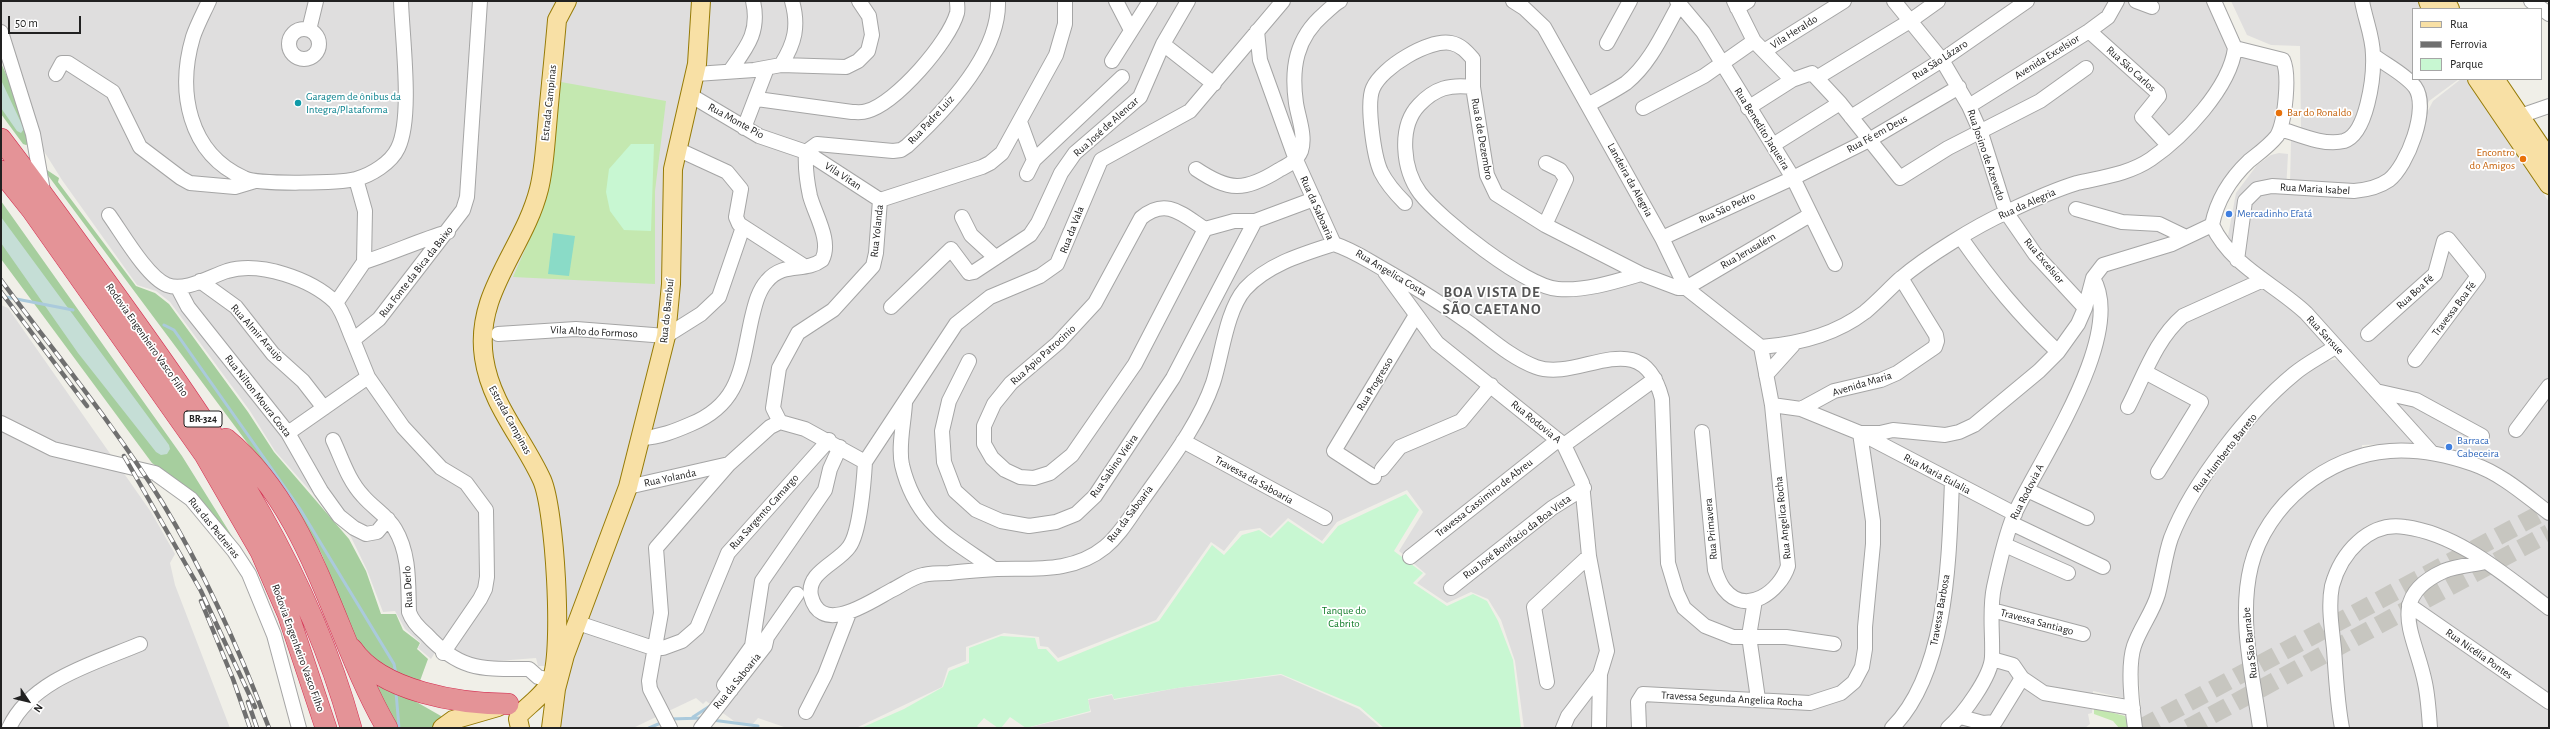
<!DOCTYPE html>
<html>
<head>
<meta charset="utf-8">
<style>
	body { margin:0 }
	#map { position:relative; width:2550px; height:729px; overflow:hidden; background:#f0efe8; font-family:"Alegreya Sans",sans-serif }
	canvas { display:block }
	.frame { position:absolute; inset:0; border:2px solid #212121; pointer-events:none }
	.legend { position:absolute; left:2412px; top:8px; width:130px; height:72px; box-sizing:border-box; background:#fff; border:1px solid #a6a6a6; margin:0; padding:5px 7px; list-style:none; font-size:12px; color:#212121 }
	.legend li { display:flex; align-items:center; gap:8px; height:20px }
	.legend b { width:20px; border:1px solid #a6a6a6 }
	.north { position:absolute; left:8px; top:681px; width:40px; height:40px; -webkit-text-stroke:3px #fff; paint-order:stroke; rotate:125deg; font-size:11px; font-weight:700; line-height:16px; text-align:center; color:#212121 }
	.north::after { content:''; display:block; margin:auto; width:14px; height:18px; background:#212121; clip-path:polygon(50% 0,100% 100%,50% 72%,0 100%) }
	.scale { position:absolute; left:8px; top:16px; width:73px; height:18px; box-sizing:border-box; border:2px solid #212121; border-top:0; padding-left:5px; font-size:12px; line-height:14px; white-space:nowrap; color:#212121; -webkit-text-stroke:3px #fff; paint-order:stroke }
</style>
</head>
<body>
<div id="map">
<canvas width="2550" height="729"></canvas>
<div class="frame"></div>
<ul class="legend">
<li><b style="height:5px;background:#f8e0a5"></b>Rua</li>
<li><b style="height:5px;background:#6f6f6f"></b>Ferrovia</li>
<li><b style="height:11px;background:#c8f7d2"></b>Parque</li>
</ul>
<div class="north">N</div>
<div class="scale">50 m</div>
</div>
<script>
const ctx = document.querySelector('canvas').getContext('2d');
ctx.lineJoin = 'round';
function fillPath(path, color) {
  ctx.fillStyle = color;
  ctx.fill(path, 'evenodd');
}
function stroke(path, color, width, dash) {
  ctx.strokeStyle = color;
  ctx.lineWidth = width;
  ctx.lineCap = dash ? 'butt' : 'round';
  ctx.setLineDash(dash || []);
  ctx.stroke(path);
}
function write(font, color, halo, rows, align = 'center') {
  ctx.font = font + ' "Alegreya Sans",sans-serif';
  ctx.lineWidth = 3.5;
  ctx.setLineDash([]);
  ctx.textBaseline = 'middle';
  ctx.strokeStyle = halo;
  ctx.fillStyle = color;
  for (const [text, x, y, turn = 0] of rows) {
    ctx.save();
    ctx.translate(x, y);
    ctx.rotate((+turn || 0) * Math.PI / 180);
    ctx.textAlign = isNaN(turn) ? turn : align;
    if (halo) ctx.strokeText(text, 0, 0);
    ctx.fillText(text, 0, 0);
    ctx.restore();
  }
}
fillPath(new Path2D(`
	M1,1H2222L2239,56L2290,59L2294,77V92L2273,130L2230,173L2211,232L2287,302L2328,346L2301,364L2193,486L2151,601L2127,644L2124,672L2128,699L2093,691L2092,713L2088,714L2090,724L2085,728H1524L1515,661L1501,620L1488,599L1471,592L1447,603L1417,583L1426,574L1399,551L1423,512L1407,490L1337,522L1322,541L1288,518L1270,536L1260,528L1240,531L1224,551L1211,542L1156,620L1058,658L1048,647L1040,646L1039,637L1004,633L966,647V661L948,668L942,687L856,728H787L758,718L751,726L734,721L706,701L703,704L696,698L633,728H564L554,721L569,666H538L536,658L472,663L436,651L431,659L418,648L421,643L405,629L395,611L383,612L367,570L351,537L275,451L250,411L170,302L156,291L137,285L62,180L40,145L1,44Z
	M2231,1H2420L2425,9H2413V79H2459L2429,101L2410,142L2384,179L2363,186L2290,184L2291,140L2301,131L2300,46L2271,45L2247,35Z
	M2461,79H2469L2549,202V507L2453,452L2434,446L2419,444L2416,448L2387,444L2362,445V450L2316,470L2295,485L2266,516L2244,561L2238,608L2255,728H2142L2137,646L2191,502L2243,434L2288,387L2315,365L2325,361L2342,359L2337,337L2312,309L2245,259L2234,247L2228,236L2236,193L2257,165L2271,155L2279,153L2288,154L2286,191L2373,192L2417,132L2433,101Z
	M1,305L8,308L151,512L175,554L170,563L175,585L230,728H1Z
	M2371,457L2420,458L2470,468L2500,483L2549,520V601L2408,522L2382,520L2368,525L2353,536L2332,569L2337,728H2267L2251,629V585L2265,542L2284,509L2321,480Z
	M2384,531L2422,535L2482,564L2549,614V728H2347L2336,613L2337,589L2345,566L2362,543Z
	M1281,675L1359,709L1381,728H1027L1091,712L1088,700L1112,695L1114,700L1177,688Z`), '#dfdede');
fillPath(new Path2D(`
	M561,82L666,101L655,191V284L513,277L535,227L550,181Z
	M2094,708L2125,716L2130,728H2119L2113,721L2094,714Z`), '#c4e8b0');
fillPath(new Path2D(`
	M1,63L16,96L28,144L26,145L23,144L1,114Z
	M41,166L59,178L58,182L136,286L155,293L169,304L248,412L274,452L349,539L366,571L381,614H396L403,630L420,643L417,649L428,659L413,700L441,716L449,728H399L373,683L322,555L298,511Z
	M1,201L182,456L235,541H230L202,501L152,463L1,259Z`), '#a6ce9e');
fillPath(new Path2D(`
	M1,80L24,129L21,133L17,131L1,108Z
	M1,217L169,445L170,449L167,454L161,455L156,452L78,353L1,243Z`), '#c5ded6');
fillPath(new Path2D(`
	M631,144H654L651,231L624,230L610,211L606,192L609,169Z
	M1406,494L1419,510L1394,551L1423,573L1413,583L1447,606L1473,594L1487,601L1498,621L1513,660L1521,728H1384L1360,707L1281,674L1177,688L1114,699L1112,694L1088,699L1090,711L1026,728L1010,717L1001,728H998L984,718L977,726L979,728H861L904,709L943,687L949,671L969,663V648L1001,636L1035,638L1038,649H1046L1058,662L1159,621L1212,545L1224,555L1242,535L1259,530L1271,538L1288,521L1323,544L1338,526Z`), '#c8f7d2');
fillPath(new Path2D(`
	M553,233L575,236L569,276L548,274Z`), '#8adbc7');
stroke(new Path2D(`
	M1,296L73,310
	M164,325L174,330L300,509L394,664L396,674
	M396,692L399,728
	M693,717L710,706
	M670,719L703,718
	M712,720L758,726
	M649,728L663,722`), '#aacadc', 3);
stroke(new Path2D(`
	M2141,728L2549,509
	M2188,728L2549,533`), '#c7c6c0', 18, [18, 9]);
const minor = new Path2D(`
	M209,1C204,12 197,25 193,37C177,91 188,153 244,178C258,185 340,183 356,179C371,175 391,163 398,148C413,117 402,37 401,1
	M1116,1L1131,30
	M1513,1L1524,8L1544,27L1662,238L1686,288L1761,347
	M1677,1L1703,32L1793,178L1835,264
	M1734,1L1754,41L1792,80
	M1894,1L1942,60L1969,106L1981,133L2006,212L2035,254L2085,308
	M2136,1L2152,7
	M2214,1L2235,48
	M2531,1L2549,14
	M1737,8L1748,1
	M289 44a15 15 0 1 1 30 0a15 15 0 1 1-30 0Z
	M309,30L316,1
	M1257,31L1260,60L1296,160L1334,244
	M2089,31L2158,93L2159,96L2142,117L2168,145
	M1,32L33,134L43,191
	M1607,43L1630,1
	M1163,44L1214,84
	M1764,51L1844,1
	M1112,61L1150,1
	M781,65C795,43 799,26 792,1
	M730,71C747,47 760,32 753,1
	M56,74L62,63H68L113,92L140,147L181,178L190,183L235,187L255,181
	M696,74L754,70L781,65L846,67L858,61L868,51L872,35L869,16L859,1
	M1818,77L1910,21L1938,1
	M690,95L759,136L806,152L880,200
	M757,99L852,112C856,112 862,113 867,111C896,103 949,42 957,13C958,9 957,5 957,1
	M1588,105C1600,98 1614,91 1626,83C1651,63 1664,31 1680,3
	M1969,106L2089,31L2108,17L2117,1
	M1643,108L1704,76L1754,41
	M1748,108L1792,80L1812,73L1840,103L1900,178L1948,148L2040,101L2086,68
	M2520,116L2549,106
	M1851,117L1942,60L2027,1
	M1020,122L1034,160
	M744,128L767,68
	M2281,129C2300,135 2324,146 2344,141C2367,134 2374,77 2373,55C2373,37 2365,19 2362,1
	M1773,145L1840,103
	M677,149L727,172L741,189L736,217L739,224L804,266
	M806,152L817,144L893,151L901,150L907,146C944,112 1000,54 998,1
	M1196,169C1229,191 1244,192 1279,170C1288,165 1297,161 1301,151C1306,136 1298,117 1296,103C1291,68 1296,38 1324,14C1329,10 1334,4 1340,1
	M1027,174L1034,160L1122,77
	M880,200L982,167L990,163L1002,153L1056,55L1065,24V1
	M1405,203C1396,194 1387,184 1381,172C1374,157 1366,103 1373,88C1382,67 1429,39 1451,43C1461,45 1467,52 1473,59V87L1487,175L1496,194L1545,225L1641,274C1614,282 1586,291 1558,289C1526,287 1440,219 1420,193C1403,170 1398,127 1419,105C1435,88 1450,84 1473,87
	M2076,209L2122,222L2159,224L2186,237
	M109,215C122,233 147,277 167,285C185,292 209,277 227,271C260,261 311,279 335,302C343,311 348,329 353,340L379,319L463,210L467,197L480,1
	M962,217L971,235L995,257
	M1545,225L1566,179L1560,170L1546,163
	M2212,225C2232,267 2274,283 2306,313L2432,453
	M1205,229C1182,214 1166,197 1141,218L1095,303L1058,343L1011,383L994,404L984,426V444L992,458L1005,470L1020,477L1034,478L1050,473L1072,455L1135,364L1205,229L1234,221H1255L1314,199
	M1662,238L1793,178L1869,140L1959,87
	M1961,238C1992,282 2018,314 2058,352
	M1334,244C1353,250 1367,260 1385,270C1415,287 1444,305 1472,325C1492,340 1512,358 1536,367C1580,383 1642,321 1662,399L1668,563L1677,593L1684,608L1705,626L1733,637H1786L1834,644
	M2237,260L2245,201L2257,189L2272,186L2354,191C2366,190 2379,187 2389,180C2407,166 2430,108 2415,87C2405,74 2386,65 2373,55
	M364,262C393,253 420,240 448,232
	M1385,272L1437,343L1564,445L1582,483L1589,556L1607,651L1600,674L1568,716L1563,728
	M1641,274L1678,288H1686L1810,215
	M200,281L236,307L273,354L303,381L324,408
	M178,288L188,307L288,433L321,491L339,516L354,528L366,534L377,532L388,519
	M336,303L364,262L365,211L356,179
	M891,307L951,249L969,273L974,272L1030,235L1038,223L1061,173L1075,153L1140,97L1163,44L1188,1
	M498,334L576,329L666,336L701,314L719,297L743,227
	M2368,334L2435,274L2444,241
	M353,340L368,377L403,427L441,468L466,483L486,510L487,577L485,589L480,599L443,653
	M1761,347C1798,344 1835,335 1865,312C1877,302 1888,290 1900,279C1927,256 1976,226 2007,212C2030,201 2054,190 2077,183C2103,177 2129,174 2151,159C2183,137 2230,88 2235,48
	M2415,360L2478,276L2448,239
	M969,361L949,401L942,431L944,462L955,491L976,510L1001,521L1029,526L1056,522L1076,514L1095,496L1173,378L1255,221
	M2145,372L2201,402L2158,472
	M1766,375L1793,345
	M2376,391L2416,400L2482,436
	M905,403C904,423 898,446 902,465C916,523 950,538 994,569
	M1772,405L1801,409L1860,433H1880L1893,430L1945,435L1959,432L1974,425L2039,371L2058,352L2078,324L2085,308L2093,278L2103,265L2172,244L2212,225C2217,200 2230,179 2249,161C2259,153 2269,146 2277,136C2285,122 2290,75 2283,60L2235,48
	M2128,407C2144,376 2156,339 2183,316L2263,280
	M1801,409L1834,391L1881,380L1897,373L1935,347L1937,341L1936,335L1901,278
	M780,422L773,408L779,368L798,333L833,310L873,266L876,253L880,200
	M1,423L53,449L155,473L191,499L234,551L249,574L274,635L299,728
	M2516,430L2549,386
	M1702,432L1715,570C1717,576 1720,584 1724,589C1746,617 1780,591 1788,566L1772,405L1761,347
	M288,433L368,377
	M1862,434L2015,514
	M642,438C660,437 675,431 691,424C742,403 741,365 752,317C755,305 758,291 767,281C784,261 805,273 822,260C832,241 815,215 810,196C807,182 805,167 806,152
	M333,440C342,459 348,480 363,496C373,508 387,515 395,529C410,554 408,584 409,612C412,621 419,628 426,634C460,671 481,669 529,669L538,677L551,680
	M1183,441L1325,518
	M1564,445L1655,379
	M865,462C864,480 860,533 849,547C838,563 806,572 811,596C821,637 871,601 892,590C901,586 912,577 923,575C931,573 941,573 949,573C965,571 981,570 997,569C1035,568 1073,573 1105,547C1121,534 1131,515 1143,499C1168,463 1198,426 1213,383C1222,356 1226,311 1245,289C1268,264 1303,254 1334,244
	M865,462L956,324L990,297L1040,276L1057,264L1101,160L1190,111L1283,1
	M1382,469L1400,447L1461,421L1491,385
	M1374,477L1334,451L1416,315
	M628,487L729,464L770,427L780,422L805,429L865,462
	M2027,490L2087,518
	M2011,523L2103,567
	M2005,545L2068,573
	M1410,557L1558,440
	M1451,588L1552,508L1584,488
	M1755,600L1749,636L1758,699
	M2409,605L2549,702
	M1992,610L2083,634
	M578,623L653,648H663L682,641L697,628L728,553L829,440
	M1992,659L2013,665L2022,678L2044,693L2133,708
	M1547,682L1534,607L1589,556
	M731,690L724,685L752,646L762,581L825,490L830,469L840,447
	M806,712L825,675L849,613
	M1961,717L1983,723L1995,722L2022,678
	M9,728C31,680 95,663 140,644
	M670,728L650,689L649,681L661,613L656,548L729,464
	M701,728L765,646L767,637L797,594
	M1599,728L1600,674
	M1639,728L1638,702L1643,694L1810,703L1841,693L1854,682L1862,667L1865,649V627L1873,544V521L1860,433
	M1892,728C1948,672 1949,556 1952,481
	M1948,728C1963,715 1991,677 1992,657C1993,634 1989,610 1994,587C1999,564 2005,537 2014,515C2039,460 2127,335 2093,278
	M2135,728C2132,706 2127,667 2134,646C2140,628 2153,612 2158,594C2163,575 2165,555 2171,538C2192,483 2249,411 2294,374C2307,363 2322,356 2335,347
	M2260,728C2253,676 2238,619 2251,566C2266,505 2327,455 2390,451C2418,449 2447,455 2473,464C2502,474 2525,495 2549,513
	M2342,728C2337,702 2336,676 2334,649C2332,629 2328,606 2332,586C2341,553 2369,521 2405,527C2459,534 2507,577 2549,608
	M2430,728C2429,713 2428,697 2425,683C2416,636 2384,598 2444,571C2456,566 2473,565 2486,562`);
const major = new Path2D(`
	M2428,1L2431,9
	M2446,1L2450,9
	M2477,79L2549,185
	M2495,79L2549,159
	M442,728L453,720L498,707
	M520,728L518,719L520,714C531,703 547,692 552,678C563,648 555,510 542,480C523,438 491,405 484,358C474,293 524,249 539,189C544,169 545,148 547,127C550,91 554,56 557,20L567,1
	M551,728L556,689L565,655L628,487L666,336L671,284L673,169L697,64L701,1`);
const highway = new Path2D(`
	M1,139C46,198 89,258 132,318C225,448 308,572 351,728
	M1,171L32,210L205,455L261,552L288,614L326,728
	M226,439C313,511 333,635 387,728
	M352,649C381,692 461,704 508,704`);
stroke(minor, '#a5a5a5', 16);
stroke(major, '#967b07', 20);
stroke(highway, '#d42f51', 22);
stroke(minor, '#fff', 14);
stroke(major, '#f8e0a5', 18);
stroke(highway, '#e49397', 21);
const rail = new Path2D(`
	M1,280C55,353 114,425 162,502C205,573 240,651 269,728
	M1,292L87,406
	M124,456L201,591L255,707
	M201,601L233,679L250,728
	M248,702L257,728`);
stroke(rail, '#6f6f6f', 4.5);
stroke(rail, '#fff', 3, [9]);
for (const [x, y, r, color] of [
	[298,103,4,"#0f9aa8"],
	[2279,113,4,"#e8710a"],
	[2523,159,4,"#e8710a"],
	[2229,214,4,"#3f7fe0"],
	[2449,447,4,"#3f7fe0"]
]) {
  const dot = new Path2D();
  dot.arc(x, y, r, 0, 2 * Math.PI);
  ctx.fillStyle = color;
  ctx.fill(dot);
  stroke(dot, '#fff', 1.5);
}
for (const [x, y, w] of [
	[203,419,38]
]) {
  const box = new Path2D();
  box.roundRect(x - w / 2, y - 8, w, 16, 3);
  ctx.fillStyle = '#fff';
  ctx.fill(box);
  stroke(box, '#212121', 1);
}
write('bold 10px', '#212121', null, [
	["BR-324",203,419]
]);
write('11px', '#212121', '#fff', [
	["Vila Heraldo",1794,32,-32],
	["Avenida Excelsior",2047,57,-32],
	["Rua São Lázaro",1940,60,-33],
	["Rua São Carlos",2131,69,42],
	["Estrada Campinas",549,103,-84],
	["Rua Padre Luiz",931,120,-47],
	["Rua Monte Pio",736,121,29],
	["Rua José de Alencar",1106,127,-42],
	["Rua Benedito Jaqueira",1762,129,58],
	["Rua Fé em Deus",1877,134,-29],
	["Rua 8 de Dezembro",1482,139,80],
	["Rua Josino de Azevedo",1986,155,71],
	["Vila Vitan",843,176,33],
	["Landeira da Alegria",1630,180,61],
	["Rua Maria Isabel",2315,189,3],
	["Rua da Alegria",2027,204,-24],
	["Rua da Saboaria",1317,208,66],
	["Rua São Pedro",1727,208,-25],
	["Rua da Vala",1072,230,-69],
	["Rua Yolanda",877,231,-84],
	["Rua Jerusalém",1748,251,-30],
	["Rua Excelsior",2044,261,50],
	["Rua Fonte da Bica da Baixo",416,272,-52],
	["Rua Angelica Costa",1391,273,31],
	["Rua Boa Fé",2415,292,-42],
	["Travessa Boa Fé",2454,309,-53],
	["Rua do Bambuí",667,311,-84],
	["Vila Alto do Formoso",594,332,3],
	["Rua Almir Araujo",257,333,48],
	["Rua Sansue",2325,335,47],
	["Rodovia Engenheiro Vasco Filho",147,340,55],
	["Rua Apio Patrocinio",1043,355,-42],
	["Rua Progresso",1375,384,-59],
	["Avenida Maria",1862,384,-17],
	["Rua Nilton Moura Costa",258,396,52],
	["Estrada Campinas",510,420,61],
	["Rua Rodovia A",1536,422,39],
	["Rua Humberto Barreto",2225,453,-52],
	["Rua Sabino Vieira",1114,466,-55],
	["Rua Maria Eulalia",1937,474,28],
	["Rua Yolanda",670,478,-12],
	["Travessa da Saboaria",1254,480,29],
	["Rua Rodovia A",2027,492,-63],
	["Travessa Cassimiro de Abreu",1484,498,-38],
	["Rua Sargento Camargo",764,512,-48],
	["Rua da Saboaria",1130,514,-53],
	["Rua Angelica Rocha",1783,518,-96],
	["Rua das Pedreiras",214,528,51],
	["Rua Primavera",1711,529,-95],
	["Rua José Bonifacio da Boa Vista",1517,537,-37],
	["Rua Derlo",408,587,-93],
	["Travessa Barbosa",1940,610,-80],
	["Travessa Santiago",2037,622,15],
	["Rua São Barnabe",2250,643,-96],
	["Rodovia Engenheiro Vasco Filho",298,648,70],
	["Rua Nicélia Pontes",2479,654,35],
	["Rua da Saboaria",737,681,-51],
	["Travessa Segunda Angelica Rocha",1732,699,3]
]);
write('11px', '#0d838f', '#fff', [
	["Garagem de ônibus da",306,97],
	["Integra/Plataforma",306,110]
], 'left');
write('11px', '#c56008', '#fff', [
	["Bar do Ronaldo",2287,113],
	["Encontro",2515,153,"right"],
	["do Amigos",2515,166,"right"]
], 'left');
write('11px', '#366cbe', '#fff', [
	["Mercadinho Efatá",2237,214],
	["Barraca",2457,441],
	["Cabeceira",2457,454]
], 'left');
write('11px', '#117c29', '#fff', [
	["Tanque do",1344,611],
	["Cabrito",1344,624]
]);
ctx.letterSpacing = '1px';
write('bold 15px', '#545454', '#fff', [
	["BOA VISTA DE",1492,292],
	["SÃO CAETANO",1492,309]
]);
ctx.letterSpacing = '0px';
</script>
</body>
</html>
